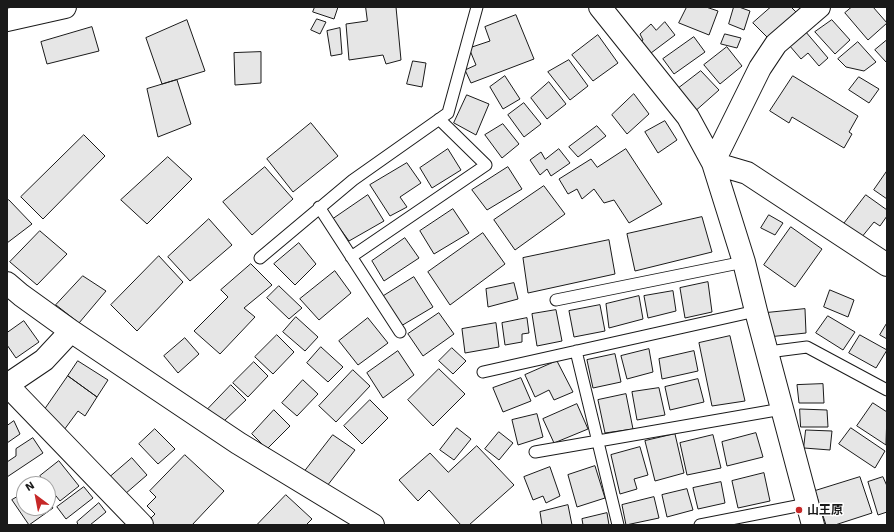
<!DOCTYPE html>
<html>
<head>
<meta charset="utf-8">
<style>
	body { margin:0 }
	#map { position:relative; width:894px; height:532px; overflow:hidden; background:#fff; font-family:"Work Sans",sans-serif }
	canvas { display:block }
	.frame { position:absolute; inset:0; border:8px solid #1a1a1a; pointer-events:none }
	.north { position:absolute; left:16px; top:476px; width:40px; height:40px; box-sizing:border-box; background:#fff; border:1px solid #a3a3a3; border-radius:50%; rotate:328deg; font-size:11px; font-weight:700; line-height:16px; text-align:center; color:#1a1a1a }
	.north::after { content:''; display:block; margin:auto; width:14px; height:18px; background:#c62828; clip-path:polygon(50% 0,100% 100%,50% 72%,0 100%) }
</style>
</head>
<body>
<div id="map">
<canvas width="894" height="532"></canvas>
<div class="frame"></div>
<div class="north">N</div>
</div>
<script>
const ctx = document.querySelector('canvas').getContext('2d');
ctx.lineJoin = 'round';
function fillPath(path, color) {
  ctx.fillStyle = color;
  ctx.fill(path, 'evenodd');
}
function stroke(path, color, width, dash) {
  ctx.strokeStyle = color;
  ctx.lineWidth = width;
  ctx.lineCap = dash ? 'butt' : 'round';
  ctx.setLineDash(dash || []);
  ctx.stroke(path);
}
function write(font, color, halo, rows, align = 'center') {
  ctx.font = font + ' "Work Sans","Noto Sans JP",sans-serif';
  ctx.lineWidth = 3;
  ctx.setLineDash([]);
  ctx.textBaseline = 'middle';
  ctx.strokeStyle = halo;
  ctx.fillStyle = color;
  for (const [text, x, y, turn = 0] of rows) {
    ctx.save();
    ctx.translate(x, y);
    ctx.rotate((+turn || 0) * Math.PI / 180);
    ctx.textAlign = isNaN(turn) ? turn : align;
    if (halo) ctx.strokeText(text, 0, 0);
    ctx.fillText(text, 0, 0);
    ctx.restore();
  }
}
const building = new Path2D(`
	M315,7H338L334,19L313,12Z
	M366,7H396L401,60L386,64L383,55L349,60L346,24L367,21Z
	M687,7H706L718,11L709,35L679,23Z
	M734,7H739L750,11L744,30L729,24Z
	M771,7H791L797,13L768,38L753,23Z
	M852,7H873L887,23L868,40L845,13Z
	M516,15L534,59L471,83L465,70L476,65L469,48L490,41L485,27Z
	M317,19L326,22L320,34L311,30Z
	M187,20L205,71L162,84L146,38Z
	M832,20L850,40L835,54L815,32Z
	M665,22L675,35L647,56L638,44L643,40L640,34L651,24L656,30Z
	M92,27L99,51L47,64L41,42Z
	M340,28L342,54L331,56L327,31Z
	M805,31L828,58L819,66L808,53L801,59L789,45Z
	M725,34L741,38L737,48L721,44Z
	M598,35L618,63L593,81L572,55Z
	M694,37L705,52L674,74L663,59Z
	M887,40V61L886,62L875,50Z
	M858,42L876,62L864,71L846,67L838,59Z
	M727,47L742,66L720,84L704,65Z
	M261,52V83L235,85L234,53Z
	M569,60L588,86L570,100L548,72Z
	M413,61L426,63L422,87L407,84Z
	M701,71L719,90L693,113L675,91Z
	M505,76L520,99L503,109L490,87Z
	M793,76L858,116L849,132L852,134L844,148L792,117L789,123L770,111Z
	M859,77L879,89L869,103L849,90Z
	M177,80L191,124L158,137L147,89Z
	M549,82L566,104L547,119L531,98Z
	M634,94L649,114L627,134L612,115Z
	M467,95L489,104L476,135L454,123Z
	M524,103L541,124L524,137L508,115Z
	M665,121L677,140L658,153L645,132Z
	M311,123L338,156L293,192L267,159Z
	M503,124L519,144L502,158L485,135Z
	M597,126L606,136L578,157L569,147Z
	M84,135L105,156L43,219L21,197Z
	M448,149L461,170L432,188L420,168Z
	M559,149L570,163L551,176L547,169L540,175L530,160L541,152L545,159Z
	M626,149L662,204L629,223L614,200L604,203L594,189L582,199L577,189L568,194L559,179L591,159L597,167Z
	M168,157L192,179L147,224L121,200Z
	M407,163L421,183L400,197L407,207L390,216L370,185Z
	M265,167L293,199L252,235L223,202Z
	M508,167L522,189L487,210L472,190Z
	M887,171V199L874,190Z
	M544,186L565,214L515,250L494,220Z
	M368,195L384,221L349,241L333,219Z
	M866,195L887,210V216L880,226L874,222L861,238L843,225Z
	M9,200L32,224L7,243V201Z
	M453,209L469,233L434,254L420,231Z
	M769,215L783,223L775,235L761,228Z
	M702,217L712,252L635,271L627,234Z
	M209,219L232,245L190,281L168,257Z
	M791,227L822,249L795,287L764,265Z
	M40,231L67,254L37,285L10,262Z
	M483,233L505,264L450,305L428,272Z
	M405,238L419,258L384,281L372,261Z
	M609,240L615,274L528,293L523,258Z
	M299,243L316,264L295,285L274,264Z
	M159,256L183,282L137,331L111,305Z
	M251,264L272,285L244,308L255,317L220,354L194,331L228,297L221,290Z
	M335,271L351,293L319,320L300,299Z
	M83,276L106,291L79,323L56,305Z
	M414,277L433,307L401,326L382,297Z
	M708,282L712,312L685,318L680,288Z
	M514,283L518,299L488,307L486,289Z
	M279,286L302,308L289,319L267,298Z
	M830,290L854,300L848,317L824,307Z
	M673,291L676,311L648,318L644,296Z
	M639,296L643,319L609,328L606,304Z
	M600,305L605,331L574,337L569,311Z
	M805,309L806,333L768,337L766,313Z
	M556,310L562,341L537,346L532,314Z
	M439,313L454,334L423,356L408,334Z
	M828,316L855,332L843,350L816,333Z
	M296,317L318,337L305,351L283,332Z
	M368,318L388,343L358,365L339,341Z
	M527,318L529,333L522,334V342L505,345L502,323Z
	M24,321L39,342L16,358L7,345V333Z
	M496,323L499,347L465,353L462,329Z
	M887,323V339L880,335Z
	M277,335L294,352L273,374L255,357Z
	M860,335L887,350L876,368L849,353Z
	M730,336L745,401L712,406L699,343Z
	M185,338L199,354L178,373L164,356Z
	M321,347L343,367L328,382L307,363Z
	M452,348L466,361L453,374L439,361Z
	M649,349L653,372L627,379L621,356Z
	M398,351L414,375L383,398L367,373Z
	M694,351L698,371L662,379L659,359Z
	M615,354L621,382L593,388L587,360Z
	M78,361L108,380L97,397L68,376Z
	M557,361L573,392L554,400L549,390L535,397L525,375Z
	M254,362L268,376L248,397L233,383Z
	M439,369L465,394L433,426L408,400Z
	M353,370L370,386L336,422L319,406Z
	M68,376L97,397L85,416L78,411L64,430L41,415Z
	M521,378L531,401L503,412L493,388Z
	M698,379L704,402L670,410L665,387Z
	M303,380L318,394L297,416L282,403Z
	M823,384L824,403H799L797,385Z
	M231,385L246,400L223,422L208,409Z
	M659,388L665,415L637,420L632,392Z
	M626,394L633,429L605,433L598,400Z
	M370,400L388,418L362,444L344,426Z
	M873,403L887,412L886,445L857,426Z
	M577,404L588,429L554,443L543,419Z
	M800,409L827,410L828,427H801Z
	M274,410L290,426L267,449L252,434Z
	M537,414L543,437L518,445L512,420Z
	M14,421L20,434L7,443V426Z
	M457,428L471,439L454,460L440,450Z
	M851,428L885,451L875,468L839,444Z
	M155,429L175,449L158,464L139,444Z
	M806,430L832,431L830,450L804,448Z
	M499,432L513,443L499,460L485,449Z
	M756,433L763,457L727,466L722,442Z
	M675,434L684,473L655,481L645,441Z
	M333,435L355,450L327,486L305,471Z
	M713,435L721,468L687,475L680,443Z
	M33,438L43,453L7,477V462L16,456V449Z
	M477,446L514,485L469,525H461L429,490L418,501L399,480L430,453L448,472Z
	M640,447L648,475L634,479L637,489L620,494L611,455Z
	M185,455L224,491L192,525H153L148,521L155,514L147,506L156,497L150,491Z
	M132,458L147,475L125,494L110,477Z
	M59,461L79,486L60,501L40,476Z
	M595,466L605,498L577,507L568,475Z
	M550,467L560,496L546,503L543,496L533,500L524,477Z
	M764,473L770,501L738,508L732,481Z
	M860,477L872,513L835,525H826L815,491Z
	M883,477L887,486V512L878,515L868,482Z
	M721,482L725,503L698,509L693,488Z
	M84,487L93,498L66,519L57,507Z
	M687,489L693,510L667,517L662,495Z
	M24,493V508H48V501L53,508L29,525L12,500Z
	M286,495L312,519L306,525H257Z
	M654,497L659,518L626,525L622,505Z
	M99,503L106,512L90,525H78L77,522Z
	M568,505L572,525H542L540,512Z
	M607,513L609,525H583L582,519Z`);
fillPath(building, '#e6e6e6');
stroke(building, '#1a1a1a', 1);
const service = new Path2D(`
	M319,207L400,332
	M351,257L486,165L439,119
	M260,258L353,180L448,113L477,7
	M556,300L744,262
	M576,351L618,525
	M768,352L807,347L887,390
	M483,372L756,311
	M535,452L782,409
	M700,525L807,504`);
const minor = new Path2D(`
	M600,7L688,117L713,163L744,262L756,311L813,525
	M819,7L776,44L760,68L713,163L747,173L887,265
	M7,20L65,7
	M7,283L21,295L71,331L238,443L373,525
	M71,331L44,360L7,385L142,525`);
stroke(service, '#1a1a1a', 13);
stroke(minor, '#1a1a1a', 24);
stroke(service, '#fff', 11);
stroke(minor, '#fff', 22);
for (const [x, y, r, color] of [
	[799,510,4,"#c62828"]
]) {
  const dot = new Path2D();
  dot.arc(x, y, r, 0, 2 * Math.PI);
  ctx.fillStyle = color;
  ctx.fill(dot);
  stroke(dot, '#fff', 1.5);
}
write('bold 12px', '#1a1a1a', '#fff', [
	["山王原",807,510]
], 'left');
</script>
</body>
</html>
